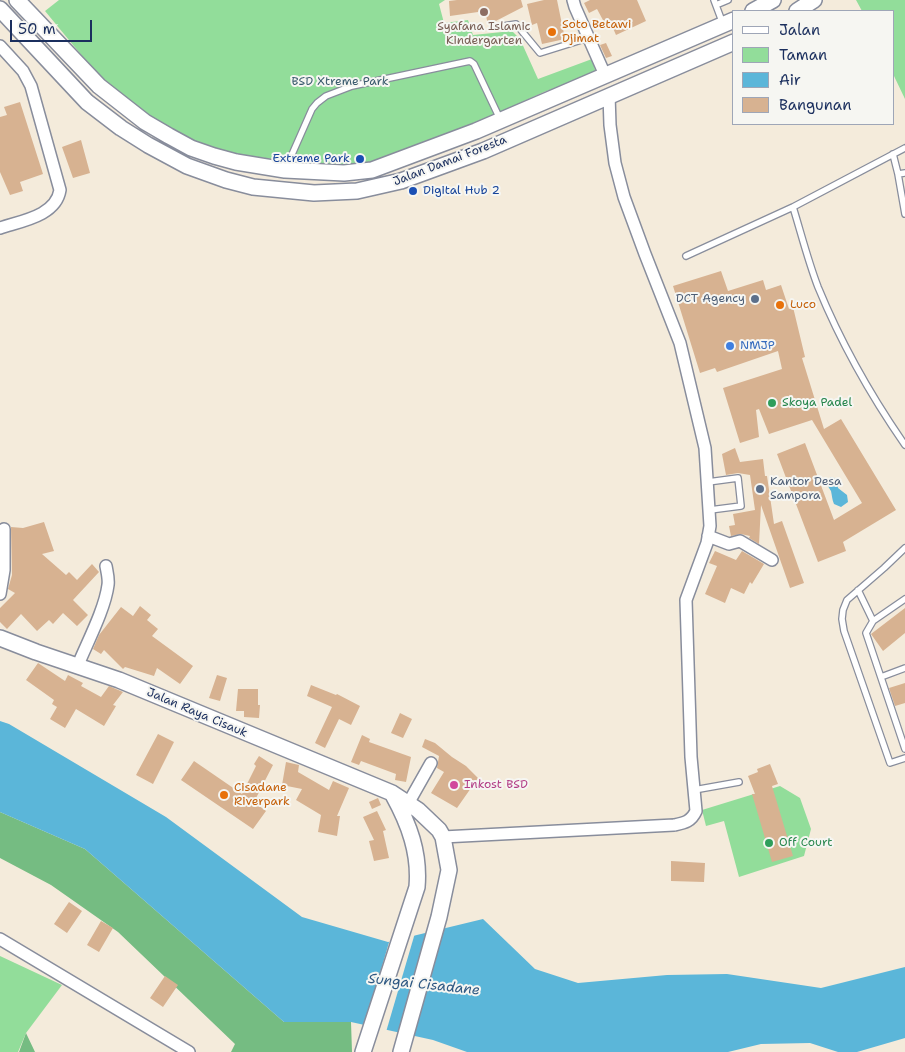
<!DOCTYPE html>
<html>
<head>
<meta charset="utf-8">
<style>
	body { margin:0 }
	#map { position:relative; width:905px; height:1052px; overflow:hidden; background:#f4ebdb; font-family:"Shantell Sans",sans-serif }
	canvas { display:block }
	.legend { position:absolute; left:732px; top:10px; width:162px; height:115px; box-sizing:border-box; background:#f6f6f2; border:1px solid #9ea6b7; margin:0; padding:6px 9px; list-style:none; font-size:15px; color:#1b2f5e }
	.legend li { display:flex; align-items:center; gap:10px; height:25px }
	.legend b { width:25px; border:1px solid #9ea6b7 }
	.scale { position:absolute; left:10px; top:20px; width:82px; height:22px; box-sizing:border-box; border:2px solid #1b2f5e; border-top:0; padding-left:6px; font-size:15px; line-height:18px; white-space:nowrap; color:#1b2f5e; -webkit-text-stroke:4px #f6f6f2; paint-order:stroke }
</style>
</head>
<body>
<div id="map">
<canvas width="905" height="1052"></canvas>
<ul class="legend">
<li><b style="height:6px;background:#fff"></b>Jalan</li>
<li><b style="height:14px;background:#92dd9a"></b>Taman</li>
<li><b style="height:14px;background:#5bb6d9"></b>Air</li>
<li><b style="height:14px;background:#d7b291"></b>Bangunan</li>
</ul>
<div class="scale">50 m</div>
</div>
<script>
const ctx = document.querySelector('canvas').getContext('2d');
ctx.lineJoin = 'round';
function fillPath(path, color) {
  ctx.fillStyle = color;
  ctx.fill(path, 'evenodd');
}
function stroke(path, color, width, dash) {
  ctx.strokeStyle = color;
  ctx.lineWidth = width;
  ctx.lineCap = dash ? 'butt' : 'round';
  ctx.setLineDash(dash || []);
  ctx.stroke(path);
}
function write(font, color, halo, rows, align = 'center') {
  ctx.font = font + ' "Shantell Sans",sans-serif';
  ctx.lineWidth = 4;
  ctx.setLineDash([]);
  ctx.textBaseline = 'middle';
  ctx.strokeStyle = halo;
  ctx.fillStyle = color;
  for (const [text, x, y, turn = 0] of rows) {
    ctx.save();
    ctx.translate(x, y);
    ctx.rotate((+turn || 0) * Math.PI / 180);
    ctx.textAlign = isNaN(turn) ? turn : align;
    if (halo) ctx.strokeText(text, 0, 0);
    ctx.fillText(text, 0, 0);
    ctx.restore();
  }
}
fillPath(new Path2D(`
	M59,0H445L439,4L444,23L468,20L473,35L512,31L520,39L538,79L592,59L596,73L544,92L417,150L357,165L301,163L237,154L177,137L111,91L45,11Z
	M856,0H905V99L894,76V11H862Z
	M780,786L800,798L811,829L804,856L739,877L724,821L706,826L702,810Z
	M0,956L62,985L26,1033L18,1052H0Z`), '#92dd9a');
fillPath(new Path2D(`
	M0,812L85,849L284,1022H351L352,1052H231L235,1044L118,932L51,885L0,858Z
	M26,1033L35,1052H19Z`), '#75bc82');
fillPath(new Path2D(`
	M831,477L837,479L838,488L847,495L848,502L841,507L834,504C832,500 832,495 831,491C828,485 823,482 831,477Z
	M0,721L9,724L166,817L302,917L388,942L483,919L535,969L578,983L667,975L727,974L821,988L905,967V1038L857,1052H838L810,1043L761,1044L728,1052H467L433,1040L351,1022H284L85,849L0,812Z`), '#5bb6d9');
fillPath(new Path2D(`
	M415,933L386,1032L364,1028L390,939Z`), '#f4ebdb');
fillPath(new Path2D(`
	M457,0H521L523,7L488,25L485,11L450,16L449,1Z
	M544,0H557L565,39L542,44L537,23L532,25L527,4Z
	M590,0H637L646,21L616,35L609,19L604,22L597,9L589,13L584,3Z
	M606,43L612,56L606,58L600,45Z
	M20,102L43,174L20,182L23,191L10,195L0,172V117L7,115L4,107Z
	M81,140L90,173L73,178L62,147Z
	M721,271L728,291L763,280L766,290L781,285L789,309L793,307L805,357L802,358L824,429L841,419L896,510L843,542L846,551L818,562L777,454L805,443L834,520L862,503L812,420L769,434L759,409L756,410L759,437L740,443L723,388L782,369L778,351L717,372L715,368L700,373L673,286Z
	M735,448L740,462L763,459L765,476H767L774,524L782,521L804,583L790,588L761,505L759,544L749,538L750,536L741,534L731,536L729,526L735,525L733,514L755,510L750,475L738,473L726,475L722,454Z
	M44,522L54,551L42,554L66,575L69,572L77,580L92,564L99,572L73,600L88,615L77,626L63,613L53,624L49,620L37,631L21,614L7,629L0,622V608L15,593L8,589L12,575L11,527L23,528Z
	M715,551L736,560L742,551L764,564L752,584L750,582L744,594L731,588L725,603L705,594L717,566L709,563Z
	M140,606L151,615L147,620L158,629L152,636L193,666L180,684L157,668L154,676L125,667L123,669L104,650L101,654L93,649L99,635L121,607L133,616Z
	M905,608V633L883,651L871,634Z
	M38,663L65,681L68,675L83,683L81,686L101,697L109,686L123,692L113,705L116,706L104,726L76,709L65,728L50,719L57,707L52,704L54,700L26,680Z
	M217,675L227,678L220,701L209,698Z
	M905,683V703L895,706L889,688Z
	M311,685L336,695L337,694L360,706L351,725L339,719L325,748L315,743L332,707L307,696Z
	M238,689H258V705H260L259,718L244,717V711H236Z
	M400,713L412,719L403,738L391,733Z
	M158,734L174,742L153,784L136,775Z
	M362,735L370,739L369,742L411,757L406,782L395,780L396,774L361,761L359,765L351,762Z
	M425,739L435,743L452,757L466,766L478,778L457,808L431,793L444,772L437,768L439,756L422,747Z
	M259,756L273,765L254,802L266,811L253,829L181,780L194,761L242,794L256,766L254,764Z
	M286,762L299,765L298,772L329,790L333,781L349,788L337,816H340L337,836L318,832L321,815L296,800L302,789L282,785Z
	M770,764L778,784L772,786L793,856L772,862L752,794H755L748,776L758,772L757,769Z
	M378,798L381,805L372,809L369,802Z
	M377,811L386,830L383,831L389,858L374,861L369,841L374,840L363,817Z
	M671,861L705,863L704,882L671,881Z
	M69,902L82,911L67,933L54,924Z
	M101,921L113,928L99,952L87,945Z
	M165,976L178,985L163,1007L150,998Z`), '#d7b291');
const service = new Path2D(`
	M714,0L723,24
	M716,5L728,0
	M497,27L516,24L540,53L588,38
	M893,154L898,174L905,173
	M286,168L312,109L317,103L326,96L352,86L470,61L474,64L500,119
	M898,174L905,214
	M793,207C801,233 808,261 818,287C841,343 871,396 905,445
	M686,256L793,207L905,148
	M708,482L738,478L741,506L710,510
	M905,548L884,568L847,600L843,610L842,619L844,631L890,763L905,758
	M858,590L873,621
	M905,599L873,621L866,633L905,749
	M881,677L905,668
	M694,790L739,782`);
const minor = new Path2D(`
	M573,0L575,7L605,75
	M0,46L23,71L31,86L60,190C56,216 21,221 0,228
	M708,536L729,544L740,541L772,560
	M0,594L4,570V529
	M78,665C87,643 105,609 108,585C109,579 107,572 106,566
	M405,809L431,763
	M443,837L674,825C684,823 691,822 696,811L691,757L686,600L707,543L710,526L705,448L680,343L645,254L624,197L615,163L610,125L609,95
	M0,939L189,1052`);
const secondary = new Path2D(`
	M17,0L99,86L145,122L169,136L191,148L214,156L236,162L285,170L344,173L372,170L476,131L734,20
	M0,9L87,102L121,128L148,145L187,166L226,180L253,187L314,193L357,191L401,181L483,151L734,42
	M753,11L773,0
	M797,11L814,0
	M0,638L36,652L119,680L392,793L418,810L439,830L443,837L449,870L439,917L401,1052
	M363,1052L417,887C420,853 409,824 393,795`);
stroke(service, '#888d9c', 8);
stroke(minor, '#888d9c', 14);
stroke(secondary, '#888d9c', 18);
stroke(service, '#fff', 5.5);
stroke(minor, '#fff', 11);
stroke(secondary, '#fff', 15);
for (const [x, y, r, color] of [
	[484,12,5,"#8d6e63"],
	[552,32,5,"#e8710a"],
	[360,159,5,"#1a4fb4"],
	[413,191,5,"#1a4fb4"],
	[755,299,5,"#5c6f8a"],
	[780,305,5,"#e8710a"],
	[730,346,5,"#3f7fe0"],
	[772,403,5,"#2e9e5b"],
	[760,489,5,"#5c6f8a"],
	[454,785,5,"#d1479c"],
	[224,795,5,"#e8710a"],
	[769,843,5,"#2e9e5b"]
]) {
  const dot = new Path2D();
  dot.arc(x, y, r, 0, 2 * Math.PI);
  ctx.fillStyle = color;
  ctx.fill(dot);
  stroke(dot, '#f6f6f2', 2);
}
write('12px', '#c56008', '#f6f6f2', [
	["Soto Betawi",562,25],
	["Djimat",562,39],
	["Luco",790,305],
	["Cisadane",234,788],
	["Riverpark",234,802]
], 'left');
write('12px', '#785e54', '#f6f6f2', [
	["Syafana Islamic",484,27],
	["Kindergarten",484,41]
]);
write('12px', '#395a6d', '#f6f6f2', [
	["BSD Xtreme Park",340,82]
]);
write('12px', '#164399', '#f6f6f2', [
	["Extreme Park",350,159],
	["Digital Hub 2",423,191,"left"]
], 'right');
write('12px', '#1b2f5e', '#f6f6f2', [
	["Jalan Damai Foresta",450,161,-21],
	["Jalan Raya Cisauk",197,713,23]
]);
write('12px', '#4e5e75', '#f6f6f2', [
	["DCT Agency",745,299],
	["Kantor Desa",770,482,"left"],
	["Sampora",770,496,"left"]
], 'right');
write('12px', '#366cbe', '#f6f6f2', [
	["NMJP",740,346]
], 'left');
write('12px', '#27864d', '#f6f6f2', [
	["Skoya Padel",782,403],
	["Off Court",779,843]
], 'left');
write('12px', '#b23c85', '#f6f6f2', [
	["Inkost BSD",464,785]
], 'left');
write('italic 14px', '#2e5883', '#f6f6f2', [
	["Sungai Cisadane",424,985,6]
]);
</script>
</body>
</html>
